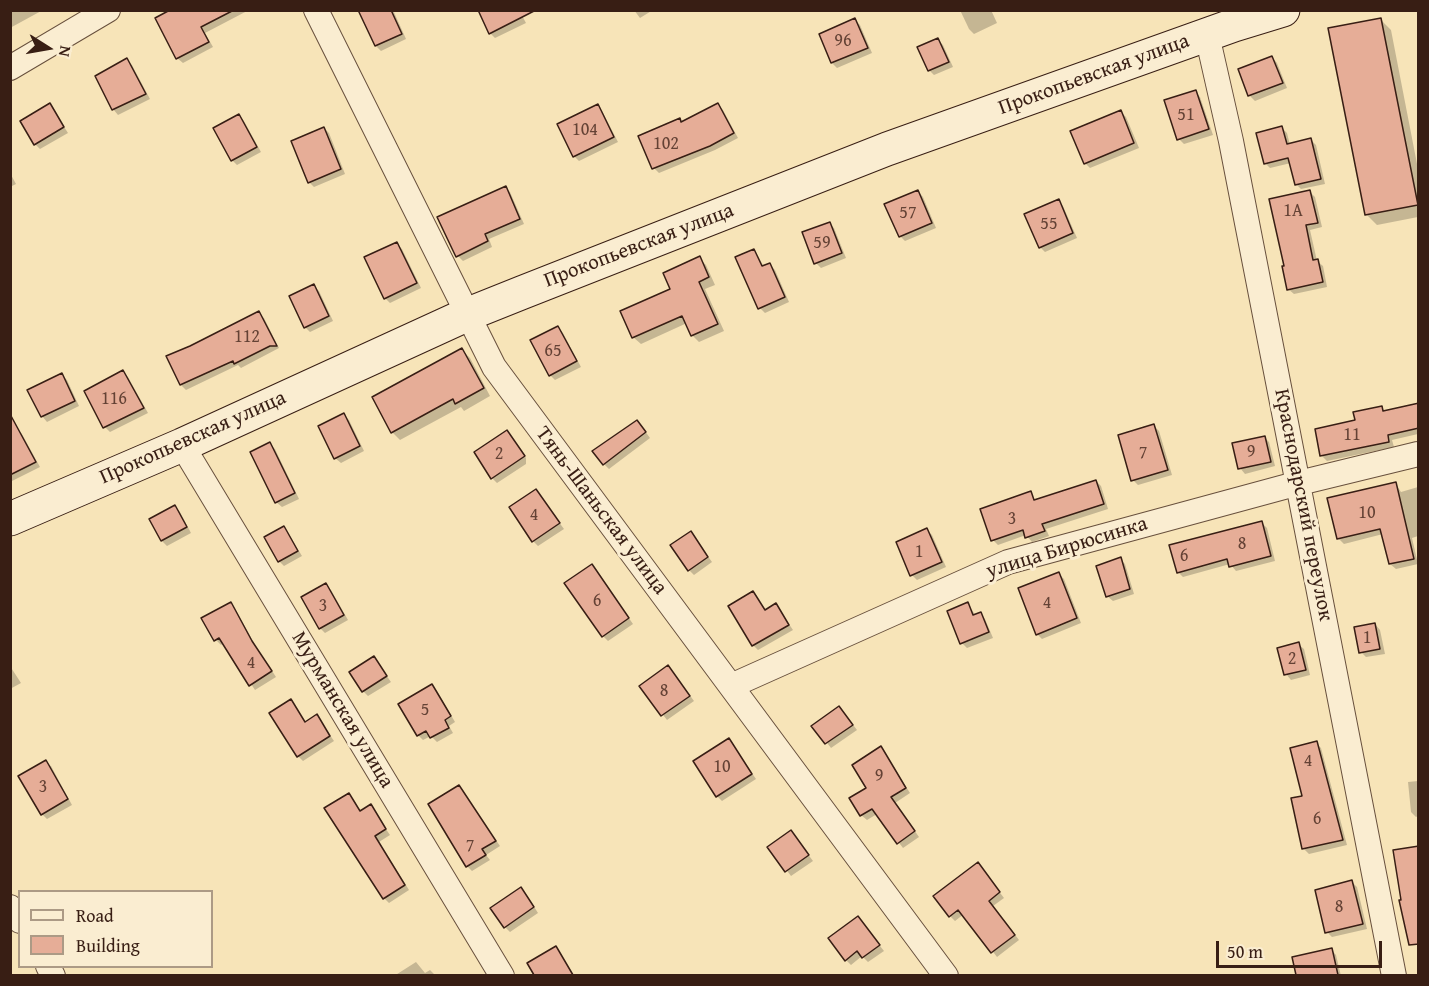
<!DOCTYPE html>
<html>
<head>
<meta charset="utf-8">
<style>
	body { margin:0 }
	#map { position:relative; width:1429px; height:986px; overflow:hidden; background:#f7e4b8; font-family:"Gentium Book Plus",serif }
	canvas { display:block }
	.frame { position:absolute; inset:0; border:12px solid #381e14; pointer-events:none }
	.legend { position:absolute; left:18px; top:890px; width:195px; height:78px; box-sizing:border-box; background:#faedd1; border:2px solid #ac9a85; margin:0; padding:8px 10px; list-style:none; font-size:18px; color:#381e14 }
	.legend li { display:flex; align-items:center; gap:12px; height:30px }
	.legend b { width:30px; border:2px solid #ac9a85 }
	.north { position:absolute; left:18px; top:18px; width:60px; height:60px; -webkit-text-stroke:4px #faedd1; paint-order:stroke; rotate:101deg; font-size:16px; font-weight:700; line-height:24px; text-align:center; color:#381e14 }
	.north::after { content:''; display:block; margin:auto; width:21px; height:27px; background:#381e14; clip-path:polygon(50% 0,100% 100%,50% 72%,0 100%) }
	.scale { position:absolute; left:1216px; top:941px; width:166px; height:27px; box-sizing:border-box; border:3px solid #381e14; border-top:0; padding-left:8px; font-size:18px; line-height:21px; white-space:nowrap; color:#381e14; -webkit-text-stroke:4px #faedd1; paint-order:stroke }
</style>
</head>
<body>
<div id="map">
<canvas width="1429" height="986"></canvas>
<div class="frame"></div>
<ul class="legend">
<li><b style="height:8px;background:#faedd1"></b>Road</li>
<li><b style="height:16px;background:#e6ad97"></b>Building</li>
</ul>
<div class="north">N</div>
<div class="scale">50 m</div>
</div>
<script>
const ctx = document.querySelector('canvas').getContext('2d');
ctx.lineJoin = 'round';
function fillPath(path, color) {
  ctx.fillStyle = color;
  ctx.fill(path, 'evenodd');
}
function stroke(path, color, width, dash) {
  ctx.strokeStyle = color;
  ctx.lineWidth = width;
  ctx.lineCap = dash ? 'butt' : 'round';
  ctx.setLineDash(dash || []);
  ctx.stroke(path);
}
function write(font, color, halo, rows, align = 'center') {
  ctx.font = font + ' "Gentium Book Plus",serif';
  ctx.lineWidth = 6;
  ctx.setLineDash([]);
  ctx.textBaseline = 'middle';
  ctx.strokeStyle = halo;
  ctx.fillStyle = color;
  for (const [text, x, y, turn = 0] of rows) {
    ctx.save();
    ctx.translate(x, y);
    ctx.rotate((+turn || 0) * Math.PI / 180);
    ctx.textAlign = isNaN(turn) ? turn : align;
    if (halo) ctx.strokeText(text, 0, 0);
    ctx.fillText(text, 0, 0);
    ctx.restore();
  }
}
fillPath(new Path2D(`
	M10,10H43L10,28Z
	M174,10H249L205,33L213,47L183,63L177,58Z
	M364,10H393L406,39L381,51L376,46Z
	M519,10L526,23L495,38L490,33Z
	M634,10H653L640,18Z
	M960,10H991L997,23L974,34L969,29Z
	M855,20L860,25L872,53L837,68L832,63L821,35Z
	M1381,20L1391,30L1418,169V217L1377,225L1366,214Z
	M938,40L943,45L953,67L934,75L929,70Z
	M1272,57L1277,63L1287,88L1255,101L1249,95Z
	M127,60L132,65L150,99L118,115L113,109Z
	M1195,91L1200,97L1213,135L1184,144L1179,139Z
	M50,105L68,133L40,149L35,144Z
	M718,105L723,110L738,138L715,150L659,173L654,168L679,120L683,123Z
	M597,106L602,111L618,142L579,161L574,156Z
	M1120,111L1126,117L1139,148L1090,168L1085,163Z
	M239,115L244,121L261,152L237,165L232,160Z
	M324,128L329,133L345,174L314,187L309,182Z
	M1282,128L1287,133L1290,145L1311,140L1316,145L1325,184L1301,189L1296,184L1291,163L1270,168L1265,163Z
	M10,173L16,184L10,187Z
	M505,187L510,192L524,224L489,239L492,247L463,261L458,256L439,218Z
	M918,191L923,197L936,228L905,241L900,236Z
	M1310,192L1315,197L1322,227L1310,230L1317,261L1323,266L1327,287L1294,294L1288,289Z
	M1058,201L1063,206L1077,238L1045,252L1040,247Z
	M829,223L834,228L846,258L821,268L816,263Z
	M397,244L402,249L421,288L390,303L385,298Z
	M753,251L758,256L764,267L770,265L775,270L789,302L765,313L760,308Z
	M699,258L706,265L715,285L705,289L724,331L699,342L692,335L687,323L641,344L633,337Z
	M314,286L319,291L333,321L310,332L305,327Z
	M258,313L264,318L279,348L241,368L238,365L186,390L181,385L168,356Z
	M558,328L563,333L581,367L555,380L550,375Z
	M462,350L470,358L490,396L464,411L461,407L400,440L392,432Z
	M123,372L128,377L148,413L110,432L105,427L86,391Z
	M62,375L67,380L79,406L47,422L42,416Z
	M1418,405V434L1392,440L1394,447L1327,461L1322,456L1357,421L1381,407L1386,412Z
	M344,415L349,420L364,451L341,463L335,458Z
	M1154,426L1159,431L1172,475L1138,485L1133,480Z
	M642,427L650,438L609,469L604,464Z
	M17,429L22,434L40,467L10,482V432Z
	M507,432L526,458V464L497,483L492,478Z
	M1264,437L1269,442L1275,466L1245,474L1240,468Z
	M270,444L275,449L299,499L282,507L276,502Z
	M1096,481L1101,486L1108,509L1046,529L1049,536L1032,542L1026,535L998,545L993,540L1030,493L1036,501Z
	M1395,483L1401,492L1418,487V536L1412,538L1418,564L1396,569L1390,564L1383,534L1344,544L1338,538Z
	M536,491L564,529L538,546L533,541Z
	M175,506L180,512L191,533L167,546L162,541L151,519Z
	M1262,523L1267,528L1275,561L1236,571L1230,564L1183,577L1178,572Z
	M283,528L288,533L302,556L284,566L279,561Z
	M927,530L932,535L946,567L917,580L912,575Z
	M695,538L712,562L694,575L689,570Z
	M1120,559L1125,564L1134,594L1113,601L1107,596Z
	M596,571L633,624L608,641L603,636Z
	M1059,574L1064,579L1081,623L1042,639L1037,634Z
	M326,585L331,590L348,620L325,633L320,628Z
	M753,593L766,611L776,605L793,630L758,650L753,645L730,606Z
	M230,604L235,609L257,648L276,677L255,690L224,643L221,645L216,640Z
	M968,604L976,616L980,614L985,619L993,638L967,648L962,643Z
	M1375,624L1380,630L1385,654L1366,657L1361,652Z
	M1298,644L1304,649L1310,675L1291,680L1286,674Z
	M374,658L391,682L368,696L363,691Z
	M10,666L21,683L10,689Z
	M673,672L694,701L667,720L641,686Z
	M432,686L437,691L455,722L449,726L453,733L437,742L431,736L423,740L418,735L400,704Z
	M291,701L306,723L317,716L334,741L303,761L298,756Z
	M844,713L857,730L831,748L814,726Z
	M729,740L756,779L722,801L717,796Z
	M1316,743L1321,748L1347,845L1309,854L1304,849V797Z
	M881,748L910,793L895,803L919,837L903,848L877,814L867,820L861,815Z
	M45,761L51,766L72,805L47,819L42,814Z
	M1418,781V816L1416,817L1411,812L1408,782Z
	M459,787L500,846L486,855L490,860L472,871L467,866Z
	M349,794L361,812L370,806L390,835L379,842L409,890L389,903L384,898Z
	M795,837L813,861L791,876L769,847Z
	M982,869L1004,898L993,906L1019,940L997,957L964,914L955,921L950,916Z
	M1352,882L1357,887L1367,929L1332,937L1327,932Z
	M526,894L538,913L510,932L505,927Z
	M862,923L884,951L868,962L862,956L851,965L846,960Z
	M555,948L573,974L536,976L529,963Z
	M1331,949L1336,955L1341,976H1297L1293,958Z
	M416,962L425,973L430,970L436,976H394Z`), '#0003');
const building = new Path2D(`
	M170,10H234L201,27L209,42L176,59L155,18Z
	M358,10H391L402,34L375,46Z
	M478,10H536L489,34Z
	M855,18L868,48L831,63L819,34Z
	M1381,18L1418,205L1365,215L1328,28Z
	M938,38L949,62L928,71L917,47Z
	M1272,56L1283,83L1248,96L1238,69Z
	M127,58L146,94L112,110L95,76Z
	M1196,90L1209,129L1177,140L1164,100Z
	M50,103L64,127L34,145L20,121Z
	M718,103L734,133L710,146L652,169L638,136L680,118L681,122Z
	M598,104L614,137L573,157L557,124Z
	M1121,110L1134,143L1084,164L1070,131Z
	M239,114L257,147L231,161L213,128Z
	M1282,126L1287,144L1311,138L1321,179L1295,185L1288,158L1264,164L1256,133Z
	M324,127L341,169L308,183L291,141Z
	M506,186L520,219L485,234L488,241L456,257L437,217Z
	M918,190L932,223L899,237L884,204Z
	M1310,190L1318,223L1306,225L1313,260L1318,259L1323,282L1287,290L1282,266H1284L1269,199Z
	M1059,199L1073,233L1039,248L1024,214Z
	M830,222L842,253L814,264L802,232Z
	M397,242L417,283L384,299L364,257Z
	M754,249L762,266L770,263L785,297L758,309L735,257Z
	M700,256L709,277L699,282L718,324L691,336L682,316L632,338L620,311L670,289L663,273Z
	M314,284L329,316L304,328L289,296Z
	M259,311L277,346H270L234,364L233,361L180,385L166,356L190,346Z
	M558,326L577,361L549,376L530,340Z
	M462,348L484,388L455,404L453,399L391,433L372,397Z
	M123,370L144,408L103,428L84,391Z
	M62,373L75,401L41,417L27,390Z
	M1419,403V428L1388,435L1389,442L1320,456L1315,429L1355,420L1353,412L1382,406L1383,411Z
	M344,413L360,446L334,459L318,426Z
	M10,414L36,462L10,475Z
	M637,420L646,432L603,465L592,451Z
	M1154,424L1168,470L1131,481L1118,435Z
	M507,430L525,456L491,479L474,452Z
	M1265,436L1271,462L1238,469L1232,443Z
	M270,442L295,493L275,503L250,452Z
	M1096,480L1104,504L1042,524L1045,531L1025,538L1023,530L991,541L980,509L1031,491L1034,500Z
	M1396,482L1414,559L1389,564L1380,529L1337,539L1327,498Z
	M536,489L560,523L532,542L509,507Z
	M175,505L187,527L161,541L149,519Z
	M1262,521L1271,556L1229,567L1227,559L1177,573L1169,545Z
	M284,526L298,551L278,562L264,537Z
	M927,528L942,562L910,576L896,542Z
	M691,531L708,557L688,571L670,545Z
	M1121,557L1130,589L1106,597L1096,566Z
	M592,564L629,618L602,637L564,583Z
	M1059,572L1077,618L1036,635L1018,588Z
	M326,583L344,615L319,629L301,597Z
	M753,591L765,610L776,603L789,625L752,646L728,606Z
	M231,602L252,641L272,671L249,686L219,638L214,641L201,618Z
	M968,602L973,615L981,612L989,632L960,644L947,611Z
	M1375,623L1380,649L1359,653L1354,627Z
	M1299,642L1306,670L1284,675L1277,648Z
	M374,656L387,676L362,692L349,672Z
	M668,665L690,696L661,716L639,686Z
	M432,684L451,716L445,720L449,728L430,738L426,731L417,736L398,704Z
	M291,699L305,722L317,714L330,736L297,757L269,713Z
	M839,706L853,725L825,744L811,726Z
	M729,738L752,774L716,797L693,761Z
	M1317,741L1343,840L1302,849L1291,798L1302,796L1290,748Z
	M881,746L906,788L891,797L915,831L897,844L872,809L860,816L849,798L866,788L852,765Z
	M46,760L68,799L41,815L18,776Z
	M459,785L496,841L482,849L486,855L466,867L428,804Z
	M349,793L360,811L371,804L386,829L375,836L405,885L383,899L324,808Z
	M791,830L809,855L785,872L767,847Z
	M1419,846V944L1409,945L1399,900H1401L1393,850Z
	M978,862L1000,892L989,901L1015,935L991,953L958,910L949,917L933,896Z
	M1352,880L1363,924L1325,933L1315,890Z
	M521,887L534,907L504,928L490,908Z
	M858,916L880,945L862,958L857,951L845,961L828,938Z
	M556,946L573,975H534L527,963Z
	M1332,948L1338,975H1296L1292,957Z`);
fillPath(building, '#e6ad97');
stroke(building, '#381e14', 1.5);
const minor = new Path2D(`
	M316,10L494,367L946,976
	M1207,35L1231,141L1394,976
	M10,68L108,10
	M182,445L502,976
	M731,686L1008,562L1299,483L1418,454
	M10,907L20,921
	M48,966L53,976`);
const secondary = new Path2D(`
	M10,519L182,445L466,315L521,293L887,149L1234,25L1283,10`);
stroke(minor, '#68503d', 26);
stroke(secondary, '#381e14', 35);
stroke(minor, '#faedd1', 24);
stroke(secondary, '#faedd1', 33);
write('18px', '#644235', null, [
	["96",843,41],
	["51",1186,115],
	["104",585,130],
	["102",666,144],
	["1А",1293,211],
	["57",908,213],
	["55",1049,224],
	["59",822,243],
	["112",247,337],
	["65",553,351],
	["116",114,399],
	["11",1352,435],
	["9",1251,452],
	["7",1143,453],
	["2",499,454],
	["10",1367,513],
	["4",534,515],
	["3",1012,519],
	["8",1242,544],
	["1",919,552],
	["6",1184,556],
	["6",597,601],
	["4",1047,603],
	["3",323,606],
	["1",1367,638],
	["2",1292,659],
	["4",251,663],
	["8",664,691],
	["5",425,710],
	["4",1308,761],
	["10",722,767],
	["9",879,776],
	["3",43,787],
	["6",1317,819],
	["7",470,846],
	["8",1339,907]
]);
write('21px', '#381e14', '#faedd1', [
	["Прокопьевская улица",1094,75,-20],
	["Прокопьевская улица",639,246,-21],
	["Прокопьевская улица",193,438,-24],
	["Краснодарский переулок",1303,505,79],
	["Тянь-Шаньская улица",601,511,53],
	["улица Бирюсинка",1067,548,-17],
	["Мурманская улица",342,710,59]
]);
</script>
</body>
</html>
